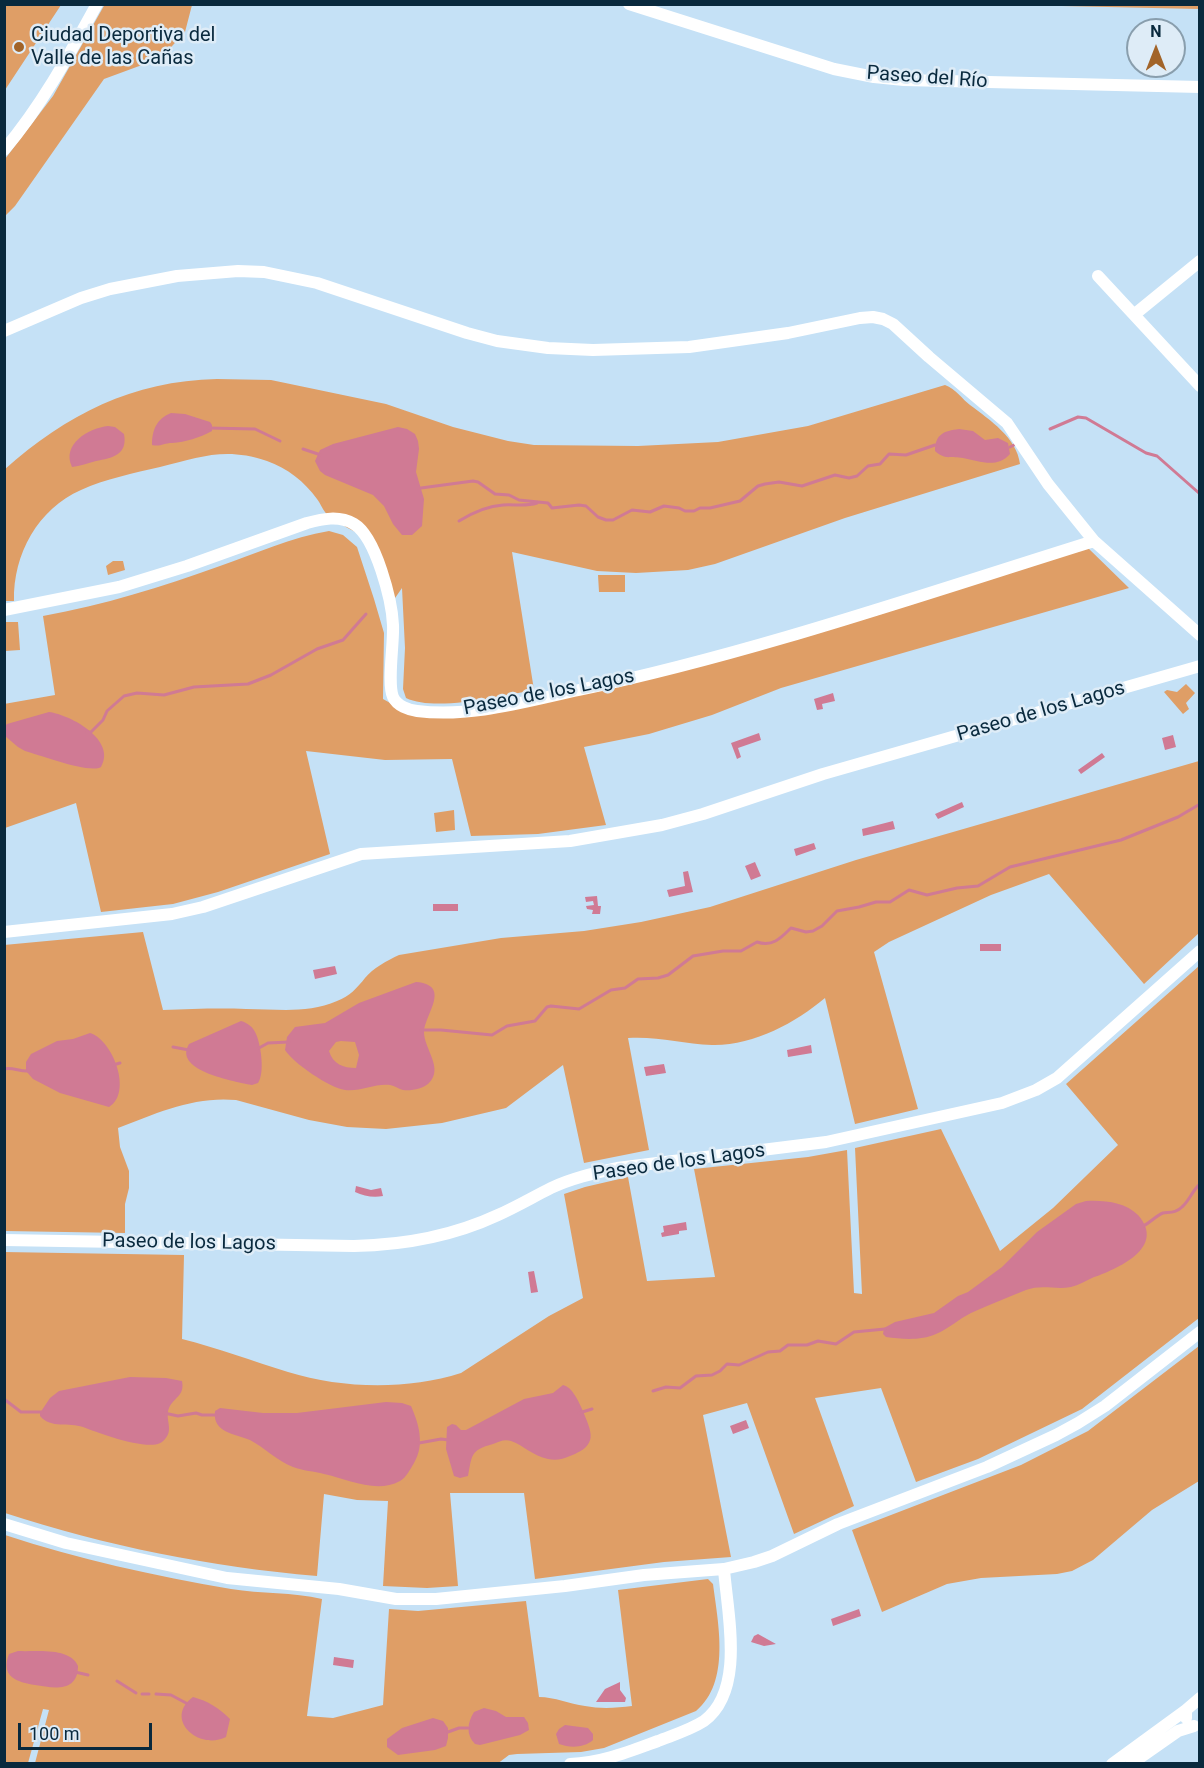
<!DOCTYPE html>
<html>
<head>
<meta charset="utf-8">
<style>
	body { margin:0 }
	#map { position:relative; width:1204px; height:1768px; overflow:hidden; background:#c5e1f6; font-family:Roboto,sans-serif }
	canvas { display:block }
	.frame { position:absolute; inset:0; border:6px solid #09293d; pointer-events:none }
	.north { position:absolute; left:1126px; top:18px; width:60px; height:60px; box-sizing:border-box; background:#deecf7; border:2px solid #899ead; border-radius:50%; rotate:0deg; font-size:16px; font-weight:700; line-height:24px; text-align:center; color:#09293d }
	.north::after { content:''; display:block; margin:auto; width:21px; height:27px; background:#a26429; clip-path:polygon(50% 0,100% 100%,50% 72%,0 100%) }
	.scale { position:absolute; left:18px; top:1723px; width:134px; height:27px; box-sizing:border-box; border:3px solid #09293d; border-top:0; padding-left:8px; font-size:18px; line-height:21px; white-space:nowrap; color:#09293d; -webkit-text-stroke:4px #deecf7; paint-order:stroke }
</style>
</head>
<body>
<div id="map">
<canvas width="1204" height="1768"></canvas>
<div class="frame"></div>
<div class="north">N</div>
<div class="scale">100 m</div>
</div>
<script>
const ctx = document.querySelector('canvas').getContext('2d');
ctx.lineJoin = 'round';
function fillPath(path, color) {
  ctx.fillStyle = color;
  ctx.fill(path, 'evenodd');
}
function stroke(path, color, width, dash) {
  ctx.strokeStyle = color;
  ctx.lineWidth = width;
  ctx.lineCap = dash ? 'butt' : 'round';
  ctx.setLineDash(dash || []);
  ctx.stroke(path);
}
function write(font, color, halo, rows, align = 'center') {
  ctx.font = font + ' Roboto,sans-serif';
  ctx.lineWidth = 5;
  ctx.setLineDash([]);
  ctx.textBaseline = 'middle';
  ctx.strokeStyle = halo;
  ctx.fillStyle = color;
  for (const [text, x, y, turn = 0] of rows) {
    ctx.save();
    ctx.translate(x, y);
    ctx.rotate((+turn || 0) * Math.PI / 180);
    ctx.textAlign = isNaN(turn) ? turn : align;
    if (halo) ctx.strokeText(text, 0, 0);
    ctx.fillText(text, 0, 0);
    ctx.restore();
  }
}
fillPath(new Path2D(`
	M105,4L192,5L185,32L161,58L104,79L15,206L5,216V159L53,96Z
	M1199,4V9L1016,5Z
	M4,5H61L5,90H4Z
	M217,379L271,380L386,404L453,427L508,441L534,445L638,446L718,442L808,426L945,385C956,389 962,399 970,405C990,420 1017,438 1020,464L845,518L715,564L688,570L636,573L597,571L512,552L534,690C502,696 435,712 406,698L403,689L405,648L402,588L393,601L371,540C357,532 339,525 327,514C323,511 321,504 317,499C305,482 287,468 267,461C225,447 201,457 160,467C134,473 105,479 81,490C38,509 13,554 14,601H5L4,470C67,414 132,381 217,379Z
	M329,531L343,535L357,547L374,599L384,633L383,699L408,713L553,699L1087,547L1129,588L781,688L712,715L649,734L584,747L606,825L538,834L471,836L452,759L385,760L306,751L330,854L218,892L173,904L101,912L76,803L5,828L4,704L55,695L43,616C104,605 161,587 220,566C255,554 292,537 329,531Z
	M113,561H123L125,570L108,575L106,566Z
	M598,575H625V592H599Z
	M5,622H18L20,650L5,651Z
	M1186,684L1195,693L1186,703L1189,709L1183,714L1164,692L1167,690L1177,692Z
	M1199,761V933L1144,984L1049,874L991,895L889,942L874,952L918,1109L855,1124L825,998C795,1023 753,1046 712,1045C683,1044 657,1036 628,1038L649,1150L584,1163L563,1065L506,1108L442,1123L386,1129L347,1127L309,1120L236,1100C194,1096 157,1113 118,1128L120,1147L129,1171V1188L125,1204V1233L5,1231L4,945L143,932L163,1010C191,1009 219,1008 246,1009C277,1009 307,1014 337,1001C350,996 357,988 365,978C372,969 388,960 399,955L501,938L584,931L641,922L710,907L856,860Z
	M454,810L455,830L436,832L434,813Z
	M1199,966V1318L1082,1409L978,1459L916,1482L881,1388L815,1398L854,1506L794,1534L747,1403L703,1415L731,1557L664,1562L535,1579L524,1493H450L458,1586L427,1588L383,1586L388,1501L357,1500L324,1494L317,1576C211,1567 106,1546 5,1513L4,1252L184,1255L182,1339C218,1348 252,1361 288,1372C343,1389 407,1390 461,1373L549,1316L583,1298L564,1194L585,1187L628,1177L647,1281L715,1277L694,1169L808,1157L847,1150L854,1293L862,1294L855,1148L941,1129L1000,1251L1053,1208L1118,1145L1066,1084Z
	M1199,1346V1481L1152,1510L1093,1560L1072,1571L1057,1574L981,1578L947,1584L882,1612L852,1530L1021,1465L1088,1431Z
	M5,1535C78,1559 155,1576 231,1589C261,1594 293,1592 322,1599L307,1716L333,1718L383,1705L389,1609L418,1611L526,1601L539,1697C555,1697 569,1704 585,1706C600,1709 617,1708 632,1706L618,1590L708,1579L713,1584C718,1623 731,1682 696,1711L604,1748L581,1752L517,1754L509,1755L497,1764L35,1763L49,1710L43,1709L28,1763L5,1764Z`), '#df9e66');
fillPath(new Path2D(`
	M171,413L185,414L210,422L212,425V431C199,438 186,442 172,443C164,443 160,447 152,445C152,431 156,419 171,413Z
	M108,426L115,427L124,434C128,455 112,458 96,461C88,463 80,466 72,467C61,444 89,428 108,426Z
	M398,427L407,429L415,434L418,441L419,449L416,472L424,499L422,526L412,535H402L393,524L384,506L373,495L325,475L320,471L315,461L320,450L333,444Z
	M959,429L973,431L985,440L998,438L1008,443L1010,454C997,469 979,461 963,458C952,456 944,460 935,451C935,434 944,431 959,429Z
	M833,693L835,701L822,704L823,709L817,710L814,699Z
	M49,712C71,715 117,740 101,767C90,774 40,755 25,751L18,747L5,736V726L7,724Z
	M759,733L761,740L738,748L741,757L737,759L731,743Z
	M1173,735L1176,747L1165,750L1162,738Z
	M1102,753L1105,757L1081,774L1078,770Z
	M962,802L964,807L938,819L935,814Z
	M893,821L895,829L863,836L862,829Z
	M814,843L816,849L796,856L794,849Z
	M755,862L761,876L751,880L745,866Z
	M688,871L693,892L669,897L667,890L685,886L683,872Z
	M597,896L598,906H601L600,914H592L593,910L587,909L586,906L594,905L593,901L586,902L585,897Z
	M433,904H458V911H433Z
	M980,944H1001V951H980Z
	M335,966L337,974L315,979L313,970Z
	M416,982C452,985 425,1014 424,1032C424,1049 444,1068 429,1083C423,1089 411,1091 403,1090C399,1089 395,1086 390,1085C376,1083 360,1092 345,1090C330,1088 293,1063 285,1050L287,1037L295,1027L325,1023L359,1003ZM341,1041L355,1042L359,1055L356,1068C343,1068 333,1064 329,1051L336,1042Z
	M241,1021C248,1023 253,1027 256,1034C261,1045 265,1073 258,1083L252,1085L246,1084C230,1080 173,1070 189,1044Z
	M90,1033C113,1040 133,1093 109,1107L60,1093L33,1079L26,1071V1062L31,1054L57,1041L73,1039Z
	M811,1045L812,1053L788,1057L787,1050Z
	M664,1064L666,1073L646,1076L644,1067Z
	M356,1186L371,1190L381,1188L383,1196C373,1198 364,1196 355,1192Z
	M1086,1201C1104,1200 1125,1202 1138,1215C1167,1248 1117,1269 1092,1278C1085,1281 1079,1285 1071,1287C1055,1290 1042,1284 1026,1290C1008,1297 989,1305 971,1313C959,1319 948,1329 936,1334C921,1341 901,1339 886,1337L883,1334L884,1328L895,1322L934,1313L958,1296L968,1292L1002,1267L1037,1232L1076,1204Z
	M686,1222L687,1230L679,1231V1234L662,1237L661,1233L664,1232L663,1226Z
	M534,1271L538,1292L531,1293L528,1272Z
	M130,1377L166,1378L182,1381C185,1396 174,1397 169,1408C164,1420 176,1431 162,1442C149,1452 99,1433 83,1427C69,1422 51,1429 40,1416V1413L50,1398L59,1391Z
	M563,1385C572,1387 578,1400 582,1409C592,1433 599,1445 570,1456C563,1459 556,1461 548,1459C533,1456 523,1445 511,1441C504,1439 499,1442 493,1444C470,1450 472,1456 468,1476L460,1478L454,1476L446,1449L447,1427L452,1424L456,1425L461,1430H466L524,1399L553,1393Z
	M386,1402L402,1403L411,1406C419,1424 425,1445 414,1463C411,1468 406,1478 400,1481C376,1494 348,1479 324,1474C314,1471 303,1471 293,1467C276,1460 265,1448 250,1440C236,1434 212,1433 215,1411L220,1408L263,1413H297Z
	M746,1420L749,1428L733,1434L730,1426Z
	M859,1609L861,1616L833,1626L831,1619Z
	M758,1634L776,1644L764,1646L751,1642L754,1636Z
	M18,1651C36,1652 70,1647 78,1666C78,1693 53,1688 35,1685C17,1682 0,1677 9,1654Z
	M334,1657L354,1660L353,1668L333,1665Z
	M620,1682V1690L626,1698L625,1702H596L605,1689Z
	M193,1697C208,1701 219,1708 230,1719L226,1737C199,1751 163,1719 193,1697Z
	M484,1708L496,1711L506,1717H524L528,1723L529,1730L520,1735L480,1745L475,1744C466,1735 467,1723 474,1712Z
	M433,1718L443,1721L448,1728V1738L446,1746L435,1750L398,1755L387,1747V1739L402,1728Z
	M565,1725L588,1728L593,1734V1740C584,1748 570,1748 559,1744L556,1734L559,1729Z`), '#d07a94');
stroke(new Path2D(`
	M208,428L255,429L280,441
	M1050,429L1078,417L1086,418L1146,453L1157,456L1200,494
	M1010,447L1014,445
	M303,449L321,455
	M421,488L473,481L478,482L495,494L509,495L519,500L548,503L552,508L579,505L586,506L598,517L606,520H613L632,510L650,512L664,506L679,508L685,511H694L700,508H710L740,501L758,486L765,484L779,482L802,486L835,475L849,478L857,476L868,466L880,464L889,454L906,455L935,445
	M459,521C472,513 487,506 503,505C515,504 525,507 537,503
	M87,732H91L103,720L107,711L124,696L137,693L164,695L194,687L248,684L271,675L317,649L343,640L366,614
	M421,1030H441L492,1035L507,1026L535,1021L547,1007L551,1006L579,1009L611,990L625,988L638,979L658,978L668,975L693,956L723,951H741L757,942C772,947 780,939 791,928L806,932L813,931L822,926L837,911L859,907L876,902H890L909,890L927,895L957,888L978,886L1010,867L1121,840L1178,817L1200,804
	M173,1047L189,1050
	M259,1048L268,1043L289,1042
	M113,1065L120,1063
	M4,1069C13,1067 20,1072 29,1071
	M1143,1226C1150,1223 1157,1215 1163,1213C1170,1212 1176,1213 1182,1207C1189,1201 1192,1191 1200,1184
	M653,1391L666,1387L680,1388L696,1376L712,1375L720,1371L727,1364L739,1365L768,1352L780,1351L788,1345H807L818,1341L836,1344L854,1332L885,1329
	M4,1399L21,1412H42
	M164,1413L178,1416L196,1413L202,1415H216
	M579,1413L592,1409
	M419,1443L441,1439L449,1440
	M75,1672L88,1675
	M117,1681L136,1693
	M142,1694H149
	M156,1694L171,1695L186,1703
	M448,1732L459,1728H468`), '#d07a94', 3);
stroke(new Path2D(`
	M629,4L834,69L874,77L904,80L1200,87
	M4,150C42,105 69,55 97,4
	M1098,276L1200,386
	M1135,314L1200,261
	M4,331L81,298L110,289L177,276L238,271L264,272L317,283L467,333L497,341L548,348L593,350L689,347L788,333L860,318L873,317L883,319L893,324L929,357L1007,423L1048,484L1094,541L1200,635
	M4,610L119,587L187,566L307,523C322,519 339,515 354,524C376,537 392,601 393,625C394,643 387,683 393,697C397,706 409,710 417,711C471,718 527,701 579,690C754,653 924,594 1094,541
	M4,932L172,914L203,907L361,854L570,841L662,825L703,814L823,774L1200,666
	M4,1240L354,1246C404,1245 453,1236 498,1215C516,1207 533,1197 551,1188C572,1178 595,1173 617,1168L826,1142L1002,1103L1036,1090L1057,1078L1200,951
	M4,1524L66,1543L227,1578L339,1589L396,1599H436L565,1586L644,1575L724,1569L754,1562L772,1556L838,1524L987,1467L1056,1435L1078,1423L1105,1406L1200,1332
	M1186,1718V1710L1200,1698
	M570,1764C601,1763 628,1752 658,1741C673,1735 690,1730 704,1721C746,1690 727,1612 724,1569
	M1112,1764L1186,1710
	M1131,1764L1178,1731L1194,1726`), '#fff', 12);
for (const [x, y, r, color] of [
	[19,47,6,"#a26429"]
]) {
  const dot = new Path2D();
  dot.arc(x, y, r, 0, 2 * Math.PI);
  ctx.fillStyle = color;
  ctx.fill(dot);
  stroke(dot, '#deecf7', 2);
}
write('20px', '#09293d', '#deecf7', [
	["Ciudad Deportiva del",31,36],
	["Valle de las Cañas",31,59]
], 'left');
write('20px', '#09293d', '#deecf7', [
	["Paseo del Río",927,78,4],
	["Paseo de los Lagos",549,693,-11],
	["Paseo de los Lagos",1041,712,-16],
	["Paseo de los Lagos",679,1163,-8],
	["Paseo de los Lagos",189,1243,1]
]);
</script>
</body>
</html>
